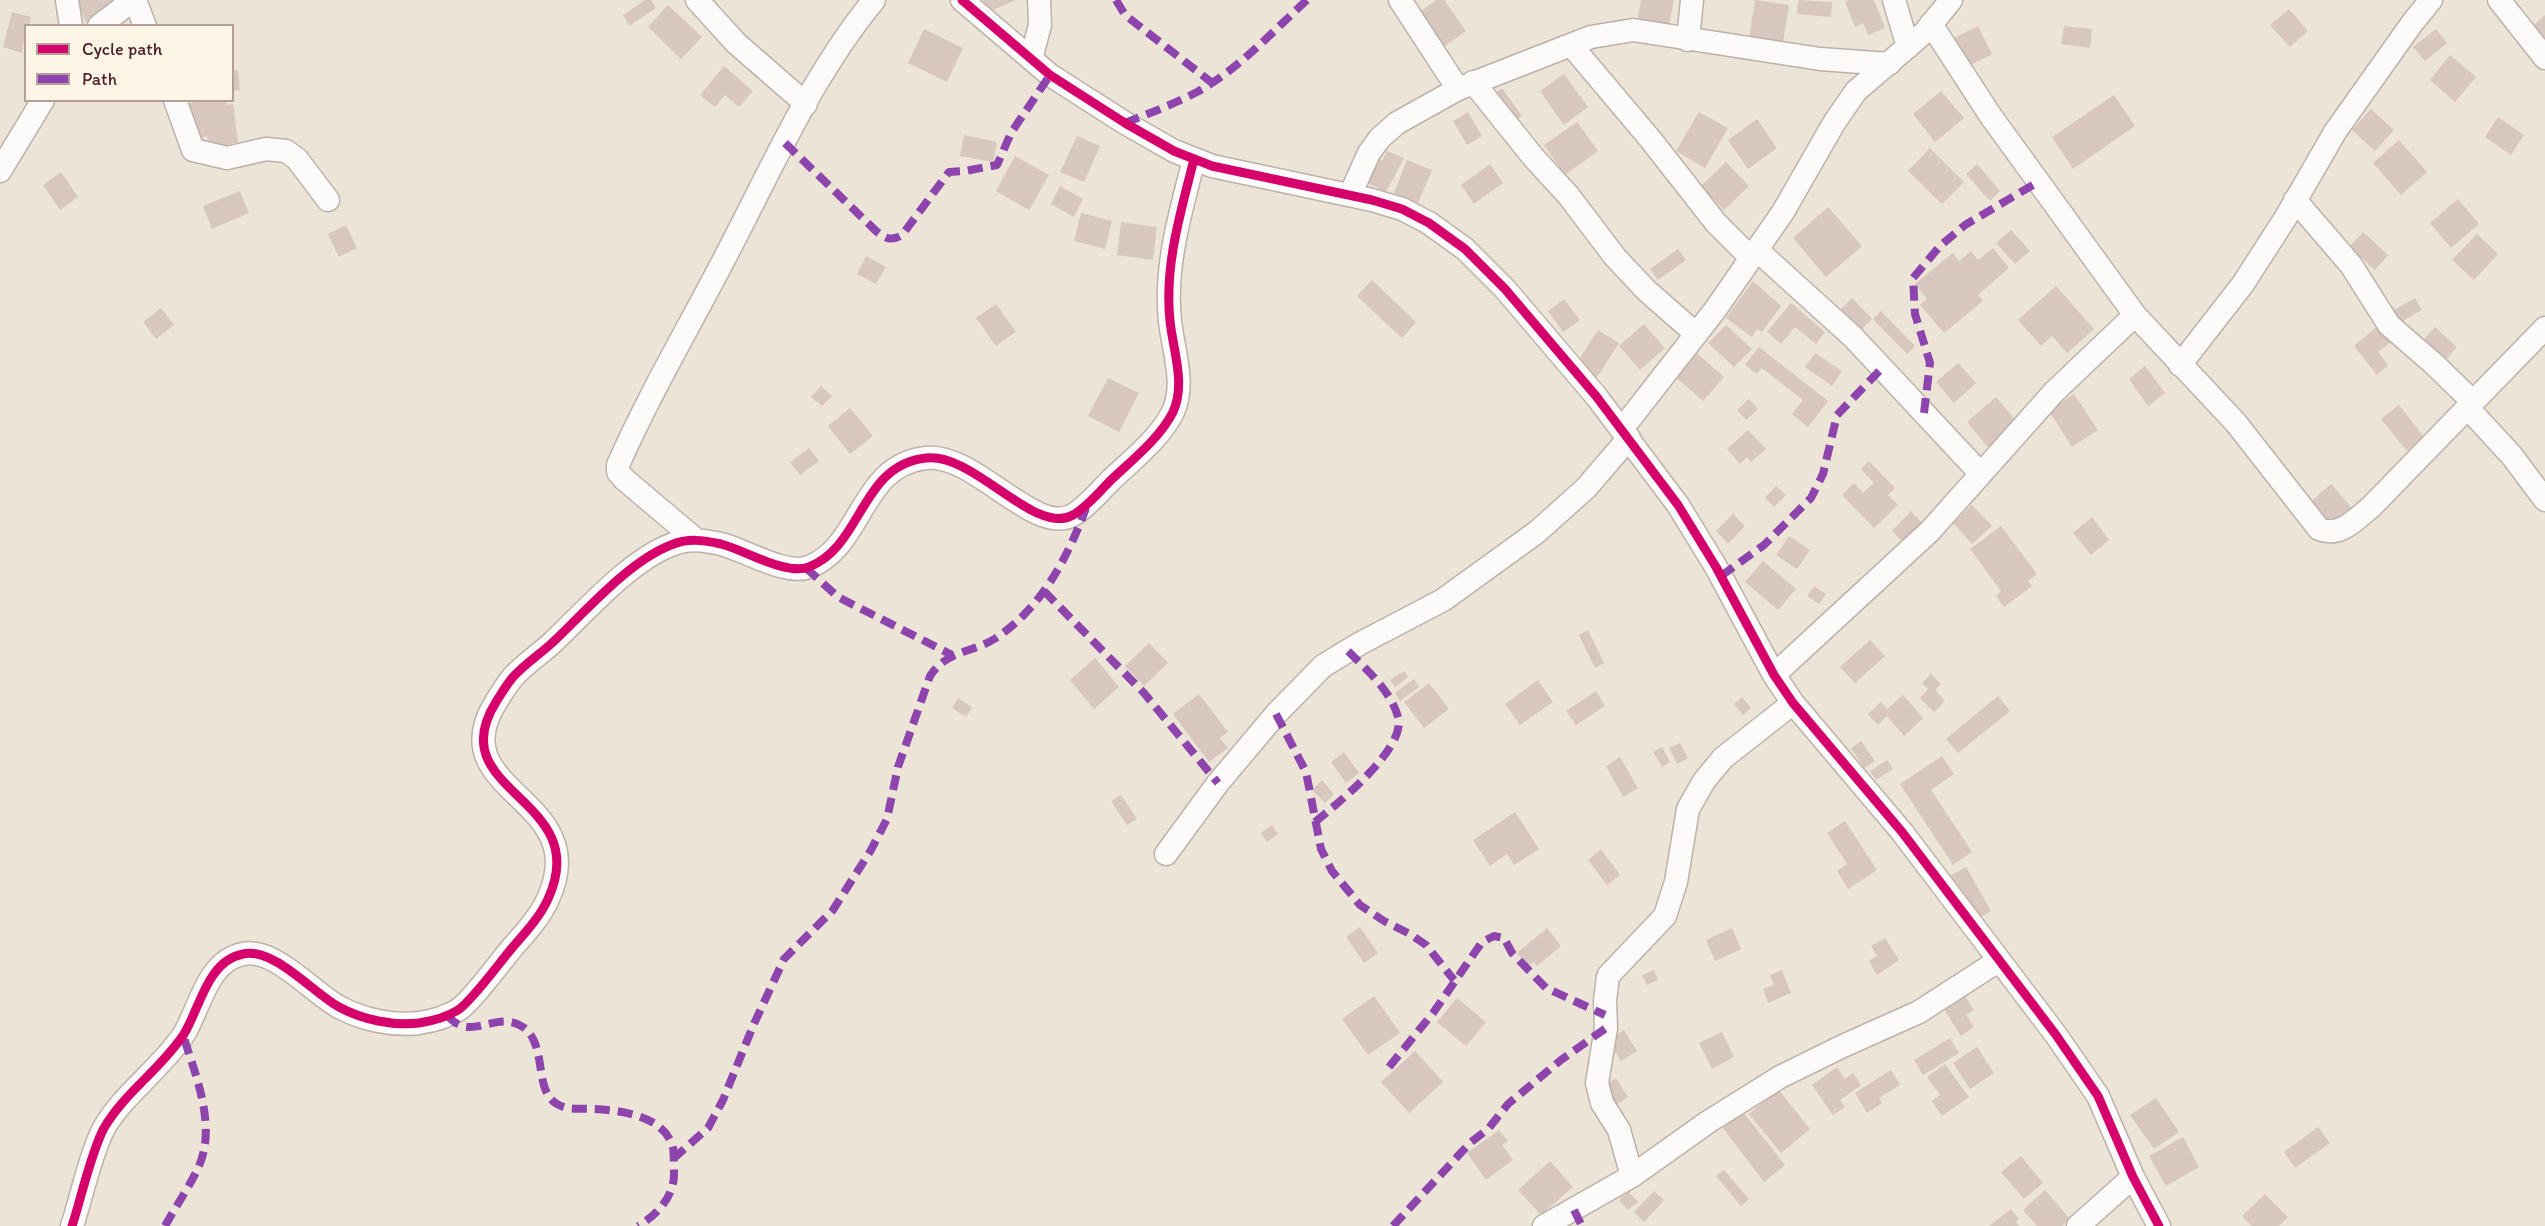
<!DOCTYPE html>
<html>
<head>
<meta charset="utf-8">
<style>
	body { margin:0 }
	#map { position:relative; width:2545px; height:1226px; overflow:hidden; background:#ece4d6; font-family:Itim,sans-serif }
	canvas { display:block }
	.legend { position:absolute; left:24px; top:24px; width:210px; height:78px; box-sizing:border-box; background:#fcf5e5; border:2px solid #b59f9b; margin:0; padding:8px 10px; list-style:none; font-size:18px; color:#4a1f2b }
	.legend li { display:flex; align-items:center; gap:12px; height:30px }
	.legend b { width:30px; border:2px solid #b59f9b }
</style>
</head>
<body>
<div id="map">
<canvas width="2545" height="1226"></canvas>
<ul class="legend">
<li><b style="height:8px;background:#d6006c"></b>Cycle path</li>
<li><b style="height:8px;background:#8e44ad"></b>Path</li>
</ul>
</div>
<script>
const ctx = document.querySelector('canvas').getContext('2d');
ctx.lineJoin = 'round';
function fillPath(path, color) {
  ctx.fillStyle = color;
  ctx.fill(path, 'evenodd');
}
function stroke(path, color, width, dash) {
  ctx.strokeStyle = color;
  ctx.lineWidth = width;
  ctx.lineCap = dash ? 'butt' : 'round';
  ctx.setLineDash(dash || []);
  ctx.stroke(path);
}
fillPath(new Path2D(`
	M76,0H122L124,4L86,22Z
	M645,0H651L656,8L629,26L623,15Z
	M983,0H1016L988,12Z
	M1436,0H1444L1466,31L1438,51L1414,16Z
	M1641,0H1674L1668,30L1637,23Z
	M1755,0L1789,5L1782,49L1748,44Z
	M1798,0L1832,2L1831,17L1797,14Z
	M1849,0H1874L1885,28L1868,35L1863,23L1855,27L1845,2Z
	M668,5L702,37L681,59L648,27Z
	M2289,9L2308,31L2290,47L2270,25Z
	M12,12L31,17L29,26H26L22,53L3,47Z
	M2545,15V43L2531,28Z
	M1978,26L1992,54L1964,69L1950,40Z
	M2064,26L2092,29L2090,48L2061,44Z
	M924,29L963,48L947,82L908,63Z
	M2436,29L2447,43L2425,61L2413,47Z
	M2450,55L2476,77L2455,102L2430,80Z
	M724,66L753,91L739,107L725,95L715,107L700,95Z
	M238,70L240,90L232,91V71Z
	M1564,74L1588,107L1564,125L1540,91Z
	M1502,88L1522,116L1510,124L1491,96Z
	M1941,91L1964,118L1935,142L1913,114Z
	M2114,95L2135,126L2073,169L2052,137Z
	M201,100H226L227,105L233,104L238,142L210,149L207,136L194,140L185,105Z
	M2371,109L2394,130L2375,151L2352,130Z
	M1468,112L1482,136L1467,145L1453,121Z
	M1699,112L1728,128L1705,168L1676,151Z
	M2498,117L2524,135L2511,155L2485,137Z
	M1757,119L1777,148L1748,169L1728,140Z
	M1577,122L1598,151L1565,175L1544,145Z
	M964,135L997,142L993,162L960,156Z
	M1077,136L1100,146L1084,182L1060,172Z
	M2399,140L2427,172L2401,195L2373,163Z
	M1930,148L1964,182L1942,204L1908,171Z
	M1387,151L1404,158L1386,192L1367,183L1378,159L1382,161Z
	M1015,156L1049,175L1029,210L996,191Z
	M1407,160L1432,170L1418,203L1394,193Z
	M1726,162L1749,186L1724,210L1701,186Z
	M1490,164L1503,183L1474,204L1461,185Z
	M1977,164L2000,191L1990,201L1966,174Z
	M61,172L78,197L60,210L43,185Z
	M1060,186L1083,199L1074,217L1051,204Z
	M240,191L249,213L212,229L203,206Z
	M2458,199L2479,224L2451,248L2430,223Z
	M1828,207L1862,246L1826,277L1793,238Z
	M1081,213L1112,221L1105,249L1074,241Z
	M1121,222L1157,227L1153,260L1117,255Z
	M346,225L357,248L339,257L328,234Z
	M2011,230L2030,251L2015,264L1996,243Z
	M2363,232L2388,255L2375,270L2349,247Z
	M2477,234L2498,254L2474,280L2452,260Z
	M1993,248L2009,268L1978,295L1983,301L1944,333L1920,305L1927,299L1915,284L1953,253L1959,261L1971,251L1978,260Z
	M1678,249L1686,260L1658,280L1650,269Z
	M866,256L886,267L876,284L857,274Z
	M1372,280L1416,322L1402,338L1357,296Z
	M1753,281L1781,306L1762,332L1757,329L1752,337L1726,318Z
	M2056,286L2094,329L2067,353L2052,336L2041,346L2018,320Z
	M1852,298L1872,319L1858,333L1838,312Z
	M2415,298L2422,310L2394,326L2387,314Z
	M1564,299L1580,320L1563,332L1548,311Z
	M1791,303L1825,332L1816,344L1795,327L1781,344L1767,332Z
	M996,304L1016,332L996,346L976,318Z
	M161,308L174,325L156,339L143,322Z
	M1881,311L1915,346L1907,354L1873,319Z
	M1644,324L1665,348L1640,370L1619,346Z
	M2380,324L2393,340L2378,352L2388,365L2377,375L2354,346Z
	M1726,325L1752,349L1734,367L1708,343Z
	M2435,327L2457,347L2442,364L2420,344Z
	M1598,330L1619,343L1594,382L1573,369Z
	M1759,347L1828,401L1808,427L1792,414L1803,400L1762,368L1757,374L1745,365Z
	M1693,350L1724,377L1703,401L1672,374Z
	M1815,353L1842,371L1832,386L1805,367Z
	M1958,363L1976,383L1954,403L1936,382Z
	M2145,366L2165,393L2148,406L2129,379Z
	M1108,378L1139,393L1119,432L1088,416Z
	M821,386L832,396L822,406L811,397Z
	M2074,394L2098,430L2072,447L2049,411Z
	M1996,397L2017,422L1988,447L1967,422Z
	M1749,399L1758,409L1746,420L1737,410Z
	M2399,405L2424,437L2407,451L2381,419Z
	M850,408L873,436L850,454L828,426Z
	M1748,430L1766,449L1751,462L1747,457L1740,464L1727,449Z
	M809,448L819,461L800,475L790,462Z
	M1869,461L1895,488L1888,495L1898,505L1874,528L1842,495L1854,483L1863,493L1874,483L1861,469Z
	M2331,484L2352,508L2328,529L2307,505Z
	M1776,486L1786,495L1774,507L1765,498Z
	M1972,505L1992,526L1972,544L1953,523Z
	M1911,511L1924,525L1905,544L1892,531Z
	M1733,514L1745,526L1728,544L1716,531Z
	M2092,517L2109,540L2091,555L2073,533Z
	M2001,526L2037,574L2028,581L2032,586L2004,607L1996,596L2001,591L1970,549Z
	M1789,536L1810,550L1797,569L1776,555Z
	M1763,561L1796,589L1778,610L1745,582Z
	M1814,586L1826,594L1819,604L1807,596Z
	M1588,630L1604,663L1595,668L1579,635Z
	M1870,640L1885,656L1855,683L1840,667Z
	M1149,643L1168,663L1144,686L1125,666Z
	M1095,658L1119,687L1094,709L1070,680Z
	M1404,671L1408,677L1395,687L1390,680Z
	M1931,674L1941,684L1935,690L1945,701L1934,712L1920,698L1928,689L1922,683Z
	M1414,679L1419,687L1400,701L1395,693Z
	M1538,680L1553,702L1520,725L1505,704Z
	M1429,683L1449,709L1424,728L1404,702Z
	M1596,691L1605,706L1576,725L1566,711Z
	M1199,694L1228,732L1220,738L1228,748L1209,762L1173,714Z
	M1903,695L1923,718L1904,736L1887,716L1878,725L1868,714L1881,702L1887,709Z
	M1998,696L2010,711L1958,753L1946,739Z
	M1742,697L1751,708L1743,715L1734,704Z
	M958,698L972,707L966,717L952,708Z
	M1861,741L1875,761L1864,768L1851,748Z
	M1680,743L1688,758L1677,764L1669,748Z
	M1662,747L1670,762L1662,767L1653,752Z
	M1344,752L1359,773L1346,783L1331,762Z
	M1942,756L1954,774L1931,790L1972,852L1953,865L1900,784Z
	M1620,757L1638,788L1623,797L1606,766Z
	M1887,760L1893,769L1876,780L1870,771Z
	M1322,780L1334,794L1325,803L1312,790Z
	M1121,795L1137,819L1127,825L1111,801Z
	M1515,812L1539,849L1514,865L1507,854L1490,866L1473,840Z
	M1845,821L1877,870L1848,889L1837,871L1847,864L1827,833Z
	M1272,825L1278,834L1267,842L1261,833Z
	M1601,849L1620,875L1607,885L1588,860Z
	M1966,867L1991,911L1969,923L1944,879Z
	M1360,927L1378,953L1364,963L1346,937Z
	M1547,928L1561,946L1537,966L1534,962L1528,967L1517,953Z
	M1732,928L1741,949L1715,961L1706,940Z
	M1885,938L1899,960L1877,975L1869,961L1877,956L1871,946Z
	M1654,970L1658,980L1647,985L1642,975Z
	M1782,970L1791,993L1768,1003L1763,989L1774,985L1770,975Z
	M1964,994L1974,1010L1966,1015L1974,1027L1961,1036L1943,1008Z
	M1374,996L1400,1033L1368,1055L1342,1019Z
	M1457,998L1486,1022L1466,1046L1437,1022Z
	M1624,1030L1637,1051L1621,1061L1608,1041Z
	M1722,1032L1734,1057L1712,1069L1699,1043Z
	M1950,1038L1959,1053L1923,1075L1914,1060Z
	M1977,1047L1994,1073L1970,1089L1953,1063Z
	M1415,1051L1443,1082L1409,1113L1381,1082Z
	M1945,1064L1969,1097L1942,1116L1932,1101L1940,1095L1927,1077Z
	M1837,1067L1845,1079L1853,1073L1861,1085L1840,1100L1845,1107L1833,1115L1812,1085Z
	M1891,1070L1900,1085L1879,1098L1882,1103L1867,1113L1855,1093Z
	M1616,1078L1628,1097L1616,1105L1604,1086Z
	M1778,1089L1810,1129L1781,1153L1749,1114Z
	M2156,1098L2179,1132L2154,1149L2130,1115Z
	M1743,1112L1785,1165L1764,1182L1723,1128Z
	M2318,1127L2330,1143L2295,1168L2284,1152Z
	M1499,1130L1508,1141L1502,1145L1513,1160L1486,1180L1467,1153Z
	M2183,1137L2199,1167L2166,1186L2149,1156Z
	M2021,1156L2043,1183L2024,1199L2001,1172Z
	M1550,1161L1573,1187L1541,1215L1518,1190Z
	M1724,1170L1749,1199L1741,1206L1716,1176Z
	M2045,1190L2070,1219L2062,1226H2037L2023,1210Z
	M1628,1191L1638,1202L1628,1210L1619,1200Z
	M1654,1191L1664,1200L1644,1222L1634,1212Z
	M2265,1194L2288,1217L2279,1226H2252L2242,1216Z
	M2011,1209L2019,1219L2016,1222L2019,1226H1989Z`), '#d7c7be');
const minor = new Path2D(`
	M67,0L71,26
	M135,0L145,26
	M697,0L736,43L806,104
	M962,0L1050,75L1125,123L1174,151L1212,166L1372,200L1402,209L1429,223L1465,249L1505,289L1596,396L1678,505L1716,567L1774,675L1793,703L1902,832L2056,1035L2098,1096L2133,1177L2159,1226
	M1400,0L1458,89
	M1894,0L1908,47
	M2499,0L2545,58
	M1931,24L1990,115L2135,315L2236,423L2319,529C2340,538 2356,519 2371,507L2545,328
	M99,26L133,0
	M1688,40L1692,0
	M1571,45L1651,140L1716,223L1751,258
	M1031,59L1040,25L1039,0
	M1473,82L1534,158L1568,195L1615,257L1647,291L1695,333
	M175,100L193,150L227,158L266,149L286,151L297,159L328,200
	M0,171L43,100
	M1350,195L1369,153L1380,138L1397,123L1458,89L1591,37L1633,30L1820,59L1889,64
	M2295,200L2351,265L2389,325L2434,364L2472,401
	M1757,250L1853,337L1981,474
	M2180,365L2243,284L2286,217L2335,132L2413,22L2431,0
	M2467,407L2512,456L2545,500
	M1622,429L1715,310L1783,212L1834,123L1856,91L1925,32L1951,0
	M695,539L624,479L618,472V465C648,397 686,332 720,267C768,177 809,79 874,0
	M1774,675L1930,531L2054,392L2135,315
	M1166,854L1218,783L1276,714L1323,666L1359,644L1443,600L1537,532L1586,488L1629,438
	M1632,1176L1619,1130L1602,1103L1597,1083L1606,1028L1605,1001L1608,976L1665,916L1676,882L1688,809L1704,781L1723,758L1793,703
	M72,1226C81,1199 91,1152 104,1128C125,1092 161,1069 184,1034C200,1008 207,961 243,954C274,947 313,993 339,1007C363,1020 393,1026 419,1023C432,1021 447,1017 458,1010C471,1002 500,962 512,948C525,933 540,917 548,899C595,797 439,793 496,702C501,694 507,684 513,677C525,664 540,654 552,643C585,612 629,561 671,545C688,538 703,540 721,544C745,550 786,576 809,567C863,546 860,465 926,458C974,452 1035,537 1073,515C1087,507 1099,492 1111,480C1132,460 1160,438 1173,412C1186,384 1173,350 1170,321C1164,265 1181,212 1194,159
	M1544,1226L1632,1176L1708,1122L1780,1077L1843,1046L1919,1012L1998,961
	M2078,1226L2133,1177`);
stroke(minor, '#bcb2ab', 25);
stroke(minor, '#fcfbf9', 22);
stroke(new Path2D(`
	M1116,0L1125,15L1211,82
	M1125,123C1148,114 1176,103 1197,92C1239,69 1272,32 1307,0
	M785,143L876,231C885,238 891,242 902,235L949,172L965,171L997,165L1011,133L1050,75
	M1924,413L1930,363L1915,314L1913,278L1940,246L1965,225L2038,182
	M806,568L838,597L952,655
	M1721,576L1764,545L1811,498L1823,474L1837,415L1882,368
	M1044,591L1144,693L1218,783
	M1276,714L1306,772L1321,849L1332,871L1360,905L1384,921L1410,934L1426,945L1454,980
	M1315,822C1337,804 1407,748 1398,717C1391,691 1366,669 1348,651
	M447,1015C471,1044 495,1009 523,1027C548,1044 533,1091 557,1104C568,1111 581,1108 593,1109C619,1110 661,1115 672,1144C675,1152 673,1163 674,1172C675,1196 657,1215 638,1226
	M1389,1067L1433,1013L1482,942L1494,936L1504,938L1512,953L1546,988L1605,1015
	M673,1159L708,1128L723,1100L753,1026L784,959L833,910L871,850L887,819L898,767L930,676C948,649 971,654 996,638C1042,607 1067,559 1086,508
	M1574,1210L1582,1226
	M165,1226C176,1206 190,1186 199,1166C217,1125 195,1074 183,1035
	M1393,1226L1470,1143L1489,1128L1508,1104L1561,1060L1606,1028`), '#8e44ad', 8, [15, 8]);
stroke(new Path2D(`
	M962,0L1050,75L1125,123L1174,151L1212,166L1372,200L1402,209L1429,223L1465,249L1505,289L1596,396L1678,505L1716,567L1774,675L1793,703L1902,832L2056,1035L2098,1096L2133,1177L2159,1226
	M72,1226C81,1199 91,1152 104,1128C125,1092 161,1069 184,1034C200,1008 207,961 243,954C274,947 313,993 339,1007C363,1020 393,1026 419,1023C432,1021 447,1017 458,1010C471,1002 500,962 512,948C525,933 540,917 548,899C595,797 439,793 496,702C501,694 507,684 513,677C525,664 540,654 552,643C585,612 629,561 671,545C688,538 703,540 721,544C745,550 786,576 809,567C863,546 860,465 926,458C974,452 1035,537 1073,515C1087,507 1099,492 1111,480C1132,460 1160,438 1173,412C1186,384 1173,350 1170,321C1164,265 1181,212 1194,159`), '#d6006c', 9);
</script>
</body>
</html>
